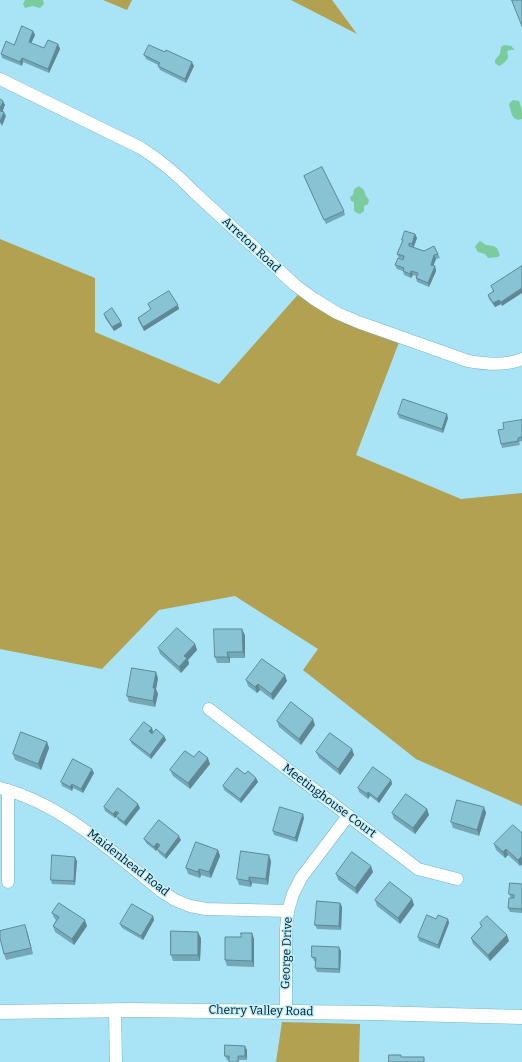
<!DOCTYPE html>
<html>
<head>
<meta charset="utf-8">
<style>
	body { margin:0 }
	canvas { display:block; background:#a8e4f6 }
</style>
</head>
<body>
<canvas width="522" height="1062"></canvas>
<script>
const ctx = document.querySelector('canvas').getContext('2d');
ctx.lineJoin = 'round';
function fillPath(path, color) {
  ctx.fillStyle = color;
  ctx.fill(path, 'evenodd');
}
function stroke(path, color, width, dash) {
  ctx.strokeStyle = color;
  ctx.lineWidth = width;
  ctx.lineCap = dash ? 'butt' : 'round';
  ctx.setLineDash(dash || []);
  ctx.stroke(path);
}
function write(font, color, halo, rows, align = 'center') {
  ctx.font = font + ' Bitter,serif';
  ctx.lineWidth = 3;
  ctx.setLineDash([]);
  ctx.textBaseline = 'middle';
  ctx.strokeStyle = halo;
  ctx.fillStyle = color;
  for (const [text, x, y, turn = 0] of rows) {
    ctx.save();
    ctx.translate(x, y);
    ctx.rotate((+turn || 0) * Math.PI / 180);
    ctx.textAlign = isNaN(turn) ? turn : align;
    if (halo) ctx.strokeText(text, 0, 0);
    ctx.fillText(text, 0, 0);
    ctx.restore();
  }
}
fillPath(new Path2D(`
	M103,0H132L127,10Z
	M291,0H332L357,34Z
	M0,239L95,278V332L219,384L302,290L401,337L356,455L461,499L522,493V806L416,759L303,670L318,649L235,596L159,610L102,669L0,649Z
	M282,1022L360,1024L359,1062H276Z`), '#b1a151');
fillPath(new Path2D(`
	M25,0H43L44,4L40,8L33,6L25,8L23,4Z
	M504,45L511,46L514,49V50H509L507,52C508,54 508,56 508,57C508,60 502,65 499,66L495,63V60L500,54L501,47Z
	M513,100L519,101L522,110V119C512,123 511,111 509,104Z
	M359,186L364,190L366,196L369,200L368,204L364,206V211L360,214L355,212L354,210V202L351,201L350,197L353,195L354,189Z
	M480,241L486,245L494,246L497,248L500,255L498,257L488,258L485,254L478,252L475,247L477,244Z`), '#7bcb9e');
const minor = new Path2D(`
	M0,79L141,148C161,161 178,175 194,192L295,285L314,299L337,313L358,322L468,361C486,364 504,366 522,359
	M209,709L418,869L457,879
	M0,788C63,804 112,852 161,891L175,900L190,906L206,909L288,911
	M8,790V882
	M115,1010L116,1062
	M286,1012V929L288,911L293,894L301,878L348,816`);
const tertiary = new Path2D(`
	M0,1012L129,1010L374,1013L522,1017`);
stroke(minor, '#7ab4c5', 13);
stroke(tertiary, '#7ab4c5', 15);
stroke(minor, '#fff', 12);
stroke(tertiary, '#fff', 14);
fillPath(new Path2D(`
	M33,31L35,35L31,43L44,48L58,44L60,49L49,73L23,62L22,66L2,58L1,54Z
	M165,52L194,66L186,83L160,70L158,66V65L146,59L144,55Z
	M304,176L344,211L345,215L326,224Z
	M415,234L417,238L414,247L424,251L438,254L440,258L436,259L433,266H435L436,271L429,287L417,282L416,278V276L413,275L411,278L404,275L403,271L397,269L395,265L403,259L399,258L397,254L403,242L402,240Z
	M522,266L502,306L501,304L495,307L489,299L488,295L493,291L491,286Z
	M148,304L179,309L144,331L139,322L138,318L151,310Z
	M104,314L121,322L122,326L114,331L105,318Z
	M398,414L448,418L443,433L399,418Z
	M522,420V441L519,442L520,445L502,448L501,444L504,429Z
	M245,635V658H230V663H217L215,657Z
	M195,644L197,650L188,660L189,664L181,673L160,654L158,648Z
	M158,678L156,689L158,694L155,707L129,702L127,696Z
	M246,680L287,681L273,700L260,690L257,693L248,686Z
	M277,721L315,725L301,745L279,727Z
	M152,728L153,732L152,734L164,736L166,740L151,759L132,744L130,740Z
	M47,742L49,748L41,770L15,760L13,754Z
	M352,749L354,755L340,775L319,758L316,752Z
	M194,757L210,764L190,789L173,776L170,770Z
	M94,773L83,793L73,788L72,791L62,786L61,782Z
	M256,778L258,782L241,803L224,790L223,786Z
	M391,780L392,784L379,803L370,796L368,799L359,792L358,788Z
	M104,807L140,808L126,826L118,820L116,816L118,815L115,818L105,811Z
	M484,807L486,813L479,836L453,828L451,822Z
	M427,809L429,815L415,834L394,819L392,813Z
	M304,818L297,842L274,835L273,831Z
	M522,833V864L520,866L508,855L505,858L496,850L494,844Z
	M144,839L181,840L166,859L159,853L157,849L159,847L156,851L146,843Z
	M218,850L220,856L211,878L201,875L200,878L188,874L186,868Z
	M77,861L75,885L52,884L51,880Z
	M271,861L268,885L252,883L251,887L239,885L237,879Z
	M373,872L357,894L338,880L336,874Z
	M522,884V913L510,912L508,908L511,898L509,894Z
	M412,899L414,905L400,924L377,906L375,900Z
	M340,903L342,907L341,930L317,929L315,925Z
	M52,913L87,926L74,945L55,932L53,926L56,920L54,918Z
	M153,916L154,920L143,940L122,928L120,924Z
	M436,919H448L449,923L439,949L419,941L418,937Z
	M480,923L509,941L490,961L473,944L471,938L481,927Z
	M27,931L33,954L6,960L4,954Z
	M252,933L254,939V967L227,966L225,960L241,937Z
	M201,938L200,961H173L171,955Z
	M341,951L340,973L317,972L315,968L316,962L314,961L312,957Z
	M247,1050V1060H239V1062H229V1060H227L225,1056Z`), '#75a8b6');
fillPath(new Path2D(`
	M33,31L35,35L30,46L29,42Z
	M58,44L60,49L49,73L48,69Z
	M22,58L23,62L22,66L20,62Z
	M192,62L194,66L186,83L185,79Z
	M3,101L5,105L1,115L0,109Z
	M4,112L6,116L2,126L0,122Z
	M415,234L417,238L413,248L412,244Z
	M434,255L436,259L432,269L431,265Z
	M435,266L436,271L429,287L428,283Z
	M411,271L413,275L411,278L410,274Z
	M522,288V293L502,306L501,302Z
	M499,300L501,304L495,307L493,303Z
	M178,305L179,309L144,331L143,327Z
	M121,322L122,326L114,331L112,327Z
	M447,414L448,418L443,433L442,429Z
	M242,629L245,635V658L243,652Z
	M195,644L197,650L188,660L189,664L181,673L179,667L184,656Z
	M227,652L230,658V663L228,657Z
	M156,672L158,678L156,689L158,694L155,707L153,701V688Z
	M285,675L287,681L273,700L271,694Z
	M258,684L260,690L257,693L255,687Z
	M313,719L315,725L301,745L299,739Z
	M152,728L153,732L150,736L149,731Z
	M164,736L166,740L151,759L150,755Z
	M47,742L49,748L41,770L38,764Z
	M352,749L354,755L340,775L338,769Z
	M208,758L210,764L190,789L188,783Z
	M92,769L94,773L83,793L81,789Z
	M256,778L258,782L241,803L240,799Z
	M391,780L392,784L379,803L377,799Z
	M72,784L73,788L72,791L70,787Z
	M368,792L370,796L368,799L367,794Z
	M138,804L140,808L126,826L124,822Z
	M484,807L486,813L479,836L477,830Z
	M427,809L429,815L415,834L413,828Z
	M116,811L118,815L115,818L113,814Z
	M303,814L304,818L297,842L295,838Z
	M179,836L181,840L166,859L165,855Z
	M157,843L159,847L156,851L154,847Z
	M506,849L508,855L505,858L503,852Z
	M218,850L220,856L211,878L209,872Z
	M269,855L271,861L268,885L266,879Z
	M522,856V864L520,866L518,860Z
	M75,857L77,861L75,885L74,881Z
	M371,866L373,872L357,894L355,888Z
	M199,869L201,875L200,878L198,872Z
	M249,877L252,883L251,887L249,881Z
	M412,899L414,905L400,924L398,918Z
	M340,903L342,907L341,930L339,926Z
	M153,916L154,920L143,940L141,936Z
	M448,919L449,923L439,949L438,945Z
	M85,920L87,926L74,945L72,939Z
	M25,925L27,931L33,954L31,948Z
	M198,932L201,938L200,961L198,955Z
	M252,933L254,939V967L252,961Z
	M507,935L509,941L490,961L488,955Z
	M339,947L341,951L340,973L339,969Z
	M245,1046L247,1050V1060L245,1056Z`), '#5f8894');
const building = new Path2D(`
	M512,0H522V26Z
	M22,26L33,31L29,42L44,48L48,40L58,44L48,69L22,58L20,62L1,54L6,41L14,45Z
	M149,45L165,52L166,50L192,62L185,79L158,66L160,63L144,55Z
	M0,99L3,101L0,109Z
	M0,111L4,112L0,122Z
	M322,167L344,211L324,220L304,176Z
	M405,231L415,234L412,244L409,243V246L424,251L434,246L438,254L434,255L431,265L435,266L428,283L416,278L418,273L411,271L410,274L403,271L404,268L395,265L398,258L403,260L404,256L397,254L403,240H402Z
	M522,266V288L501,302L499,300L493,303L488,295L494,291L491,286Z
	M169,291L178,305L143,327L138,318L151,309L148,304Z
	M112,308L121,322L112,327L104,314Z
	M403,399L447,414L442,429L398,414Z
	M522,420V437L518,438V441L501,444L498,430L504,429L503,423Z
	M177,628L195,644L184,656L187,658L179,667L158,648Z
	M214,629H242L243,652H227L228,657H215Z
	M262,659L285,675L271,694L258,684L255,687L246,680Z
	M132,668L156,672L153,688H155L153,701L127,696Z
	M291,702L313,719L299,739L277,721Z
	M144,722L152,728L149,731L152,734L156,729L164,736L150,755L130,740Z
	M21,732L47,742L38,764L13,754Z
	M330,733L352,749L338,769L316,752Z
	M185,751L194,757L199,751L208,758L188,783L170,770Z
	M73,759L92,769L81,789L72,784L70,787L61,782Z
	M373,767L391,780L377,799L368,792L367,794L358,788Z
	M237,768L245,774L248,771L256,778L240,799L223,786Z
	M118,788L138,804L124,822L116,816L119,813L116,811L113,814L104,807Z
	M406,794L427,809L413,828L392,813Z
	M457,800L484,807L477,830L451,822Z
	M280,807L303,814L295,838L273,831Z
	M159,820L179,836L165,855L157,849L160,845L157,843L154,847L144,839Z
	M513,825L522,833V856L518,860L506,849L503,852L494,844Z
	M196,842L218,850L209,872L199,869L198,872L186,868Z
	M241,851L269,855L266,879L249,877V881L237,879Z
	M352,852L371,866L355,888L336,874Z
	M52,855L75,857L74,881L51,880Z
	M390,882L412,899L398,918L375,900Z
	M510,883L522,884V909L508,908L509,898H514V895L509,894Z
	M317,901L340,903L339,926L315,925Z
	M59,903L85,920L72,939L53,926L59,917L52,913Z
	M132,904L153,916L141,936L120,924Z
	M427,915L436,919L438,915L448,919L438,945L418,937Z
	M487,916L507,935L488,955L471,938L482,926L480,923Z
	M25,925L31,948L4,954L0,938V931Z
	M171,931L198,932V955H171Z
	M241,933H252V961L225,960V937H241Z
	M312,946L339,947V969L315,968L316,958L312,957Z
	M225,1045L245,1046V1056H238V1062H229V1056H225Z
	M389,1055H401V1057H424V1062H389Z`);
fillPath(building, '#88c3d4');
stroke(building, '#5f8894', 1);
write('12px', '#01181e', '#c0effd', [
	["Arreton Road",251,245,43],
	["Meetinghouse Court",329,801,37],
	["Maidenhead Road",128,863,38],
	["George Drive",287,953,-88],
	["Cherry Valley Road",261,1011,1]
]);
</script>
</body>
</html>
